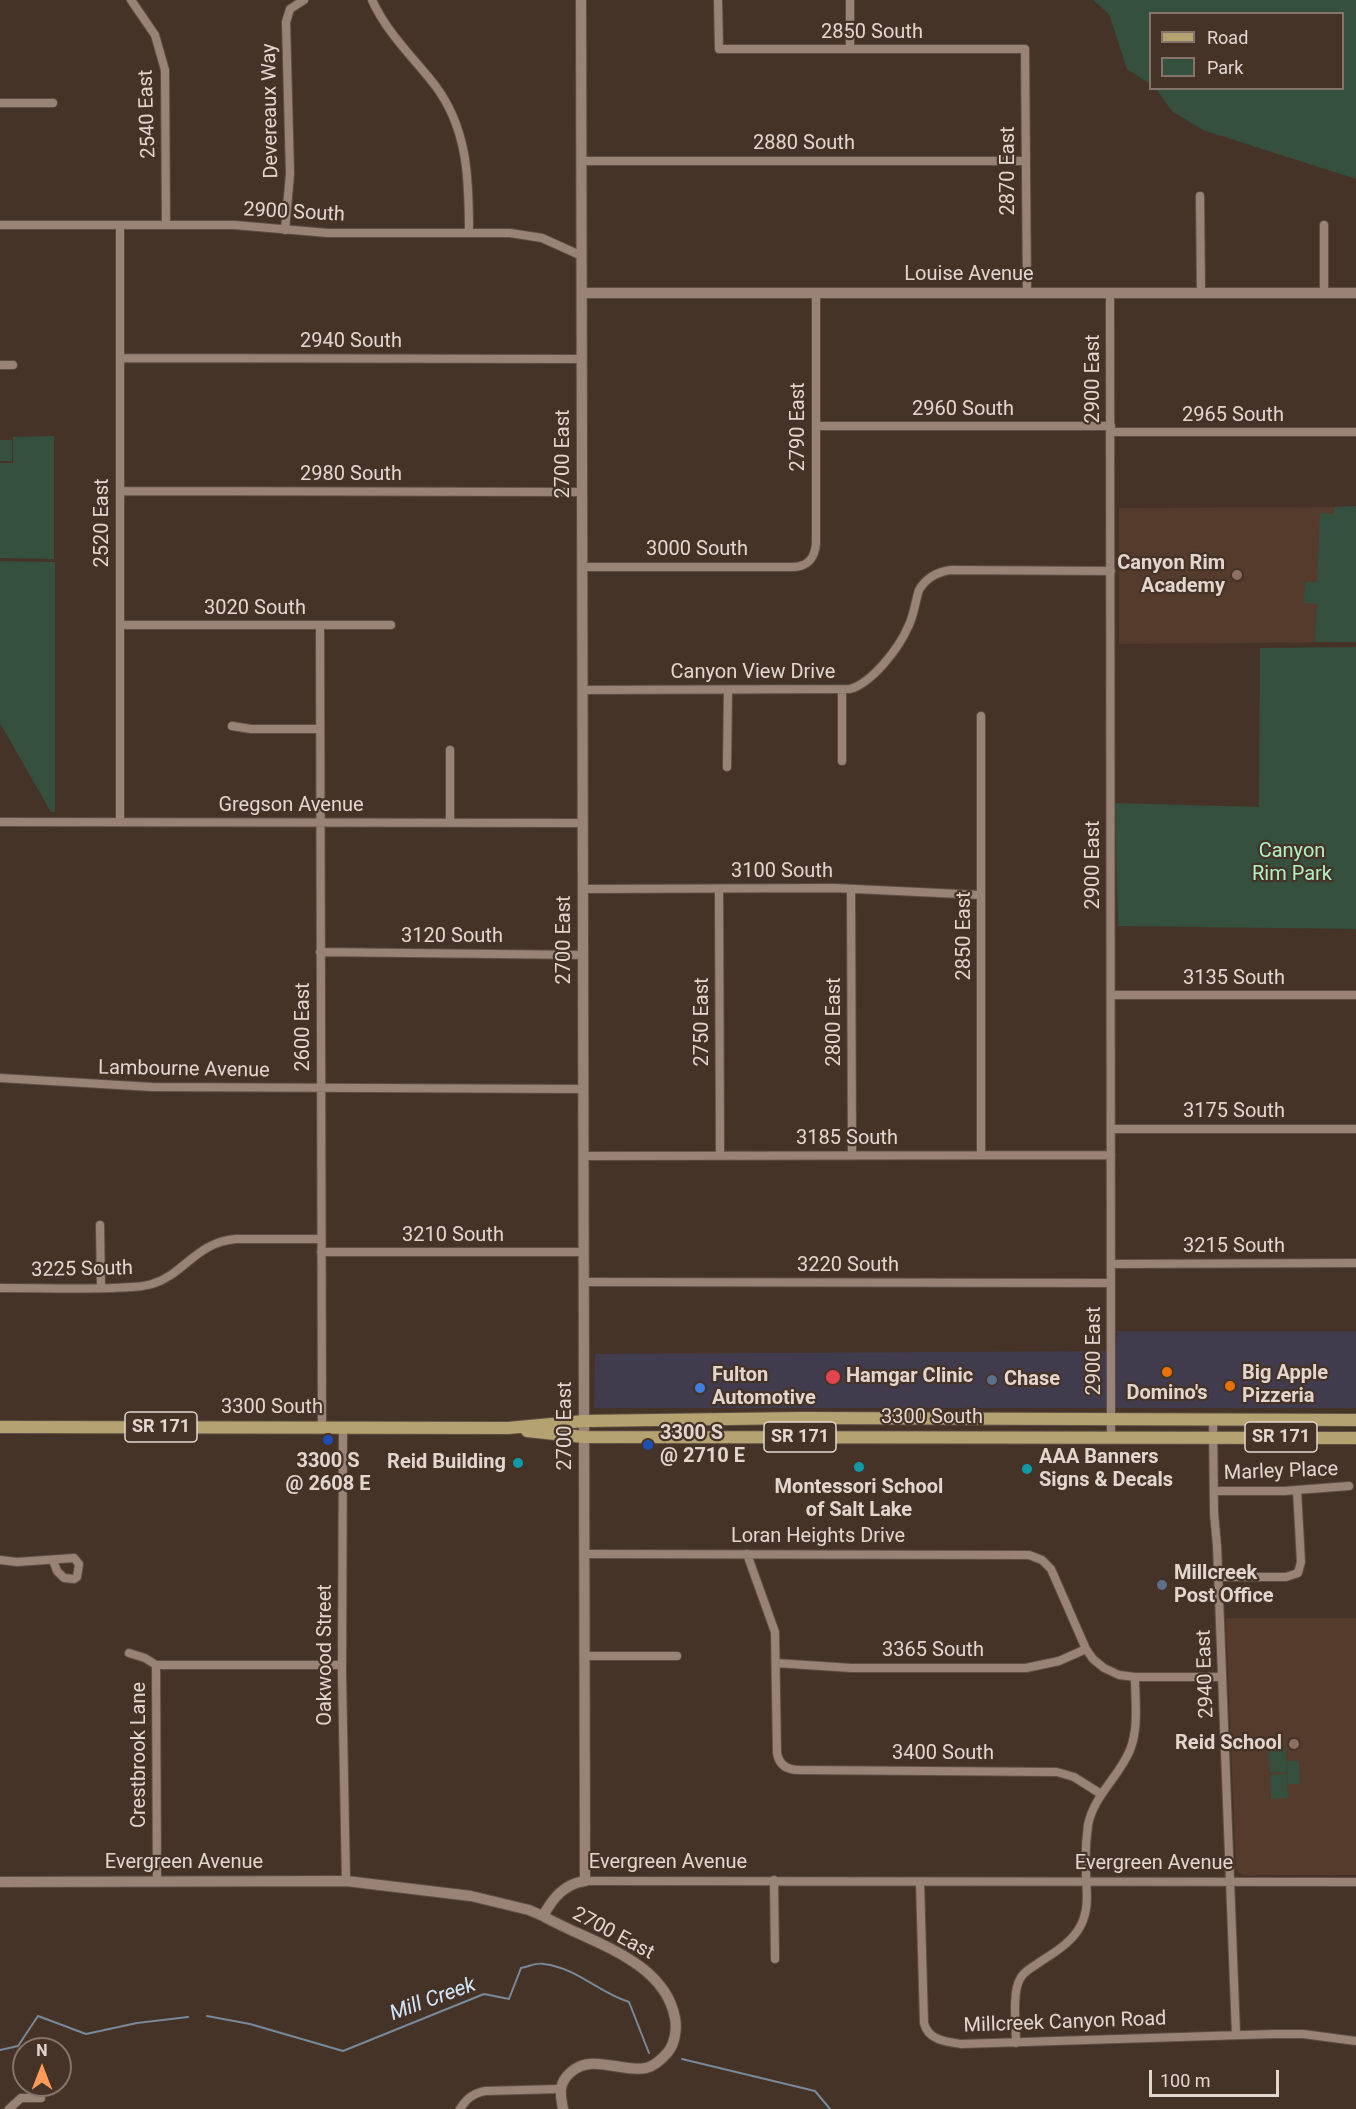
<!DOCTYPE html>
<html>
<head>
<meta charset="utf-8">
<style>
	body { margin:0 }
	#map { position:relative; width:1356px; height:2109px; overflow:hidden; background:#463327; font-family:Roboto,sans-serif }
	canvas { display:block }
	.legend { position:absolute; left:1149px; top:12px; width:195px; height:78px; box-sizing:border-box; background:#463327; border:2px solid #85746a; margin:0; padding:8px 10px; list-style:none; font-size:18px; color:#e3d6cf }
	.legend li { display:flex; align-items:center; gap:12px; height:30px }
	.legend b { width:30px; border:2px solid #85746a }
	.north { position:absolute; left:12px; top:2037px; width:60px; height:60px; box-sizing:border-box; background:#463327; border:2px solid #85746a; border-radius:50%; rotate:0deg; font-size:16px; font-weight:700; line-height:24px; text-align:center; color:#e3d6cf }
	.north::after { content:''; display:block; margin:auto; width:21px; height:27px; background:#fe9b59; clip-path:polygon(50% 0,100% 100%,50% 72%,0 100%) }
	.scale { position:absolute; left:1149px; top:2070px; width:130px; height:27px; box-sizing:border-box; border:3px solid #e3d6cf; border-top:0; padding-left:8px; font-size:18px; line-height:21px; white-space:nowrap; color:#e3d6cf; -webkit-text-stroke:4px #463327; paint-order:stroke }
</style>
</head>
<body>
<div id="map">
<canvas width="1356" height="2109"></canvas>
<ul class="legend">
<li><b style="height:8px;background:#b5a271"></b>Road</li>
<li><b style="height:16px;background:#35503e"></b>Park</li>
</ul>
<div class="north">N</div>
<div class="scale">100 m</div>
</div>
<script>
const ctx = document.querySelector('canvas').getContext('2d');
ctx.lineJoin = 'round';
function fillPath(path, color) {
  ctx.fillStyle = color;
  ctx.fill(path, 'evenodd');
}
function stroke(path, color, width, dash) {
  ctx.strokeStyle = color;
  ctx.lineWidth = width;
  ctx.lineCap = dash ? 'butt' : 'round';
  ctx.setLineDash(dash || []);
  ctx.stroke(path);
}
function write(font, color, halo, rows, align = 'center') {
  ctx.font = font + ' Roboto,sans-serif';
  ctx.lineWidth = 4.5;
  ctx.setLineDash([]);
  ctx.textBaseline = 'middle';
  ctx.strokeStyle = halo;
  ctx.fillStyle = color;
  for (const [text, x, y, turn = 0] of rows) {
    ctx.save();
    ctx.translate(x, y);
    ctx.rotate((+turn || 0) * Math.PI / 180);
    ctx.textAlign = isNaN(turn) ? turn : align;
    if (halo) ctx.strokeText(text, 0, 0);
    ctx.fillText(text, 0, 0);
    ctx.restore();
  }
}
fillPath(new Path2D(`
	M1117,1331H1356V1408H594L595,1354L1116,1351Z`), '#403c4e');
fillPath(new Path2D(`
	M1356,507V642L1119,644V508Z
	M1226,1618H1356V1875H1242L1236,1869Z`), '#543b2c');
fillPath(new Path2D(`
	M1093,0H1356V179L1203,130L1172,111L1156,89L1342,88V14H1150V84L1127,69L1109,14Z
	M54,436V559L0,558V463H13V437Z
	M0,440H12V461H0Z
	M1356,506V642H1315L1317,604L1304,603L1305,582H1317L1320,513L1334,514V507Z
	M0,561L55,562V812H51L0,723Z
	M1356,647V929L1118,926L1115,803L1259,807L1260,648Z
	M1286,1748L1287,1772L1270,1773L1269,1749Z
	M1287,1761H1299L1300,1784H1288Z
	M1287,1774L1288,1798L1271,1799L1270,1775Z`), '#35503e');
stroke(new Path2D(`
	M207,2016L250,2024L343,2051L484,1994L509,1999L521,1968C528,1967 537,1962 544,1964C577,1968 599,1993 629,2002L649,2053
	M0,2050L18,2046L38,2016L86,2034L137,2023L188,2017
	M682,2059L815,2091L830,2109`), '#77899b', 2);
const minor = new Path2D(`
	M131,0L155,35L165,70L166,225
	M372,0C387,33 412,56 434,84C468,128 469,179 469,233
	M718,0L719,49H1025L1027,293
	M850,0V49
	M0,103H53
	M582,161H1026
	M1200,196L1201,293
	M0,225H234L328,233H510L542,238L582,256
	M1324,225V293
	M285,230L290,174L286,22L290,9L304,0
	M1110,293L1111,1437
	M120,358L582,359
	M0,365H13
	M816,426H1111
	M1111,432H1356
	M120,491L582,492
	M582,567H794C809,566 815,557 816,543V293
	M120,625H391
	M320,625L322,1428
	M583,690L850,689C872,683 899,648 908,627C914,616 915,602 919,590C926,578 936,572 951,570L1111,571
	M842,690V761
	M981,716V1155
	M232,726L251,729H320
	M450,750V823
	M727,767L728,690
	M120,821V225
	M0,822L583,823
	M583,889L834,888L981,895
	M719,889L720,1155
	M851,889L852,1155
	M320,952L583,955
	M1111,995H1356
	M0,1078L152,1087L583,1089
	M1111,1129H1356
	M584,1156L1111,1155
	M100,1225L101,1288
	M321,1252H584
	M1111,1264L1356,1263
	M584,1282L1111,1283
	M0,1288C37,1288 74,1289 111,1288C124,1287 139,1288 152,1284C185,1274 196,1242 236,1239H321
	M1213,1420L1214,1513L1217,1546L1236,2034
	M343,1428L342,1674L346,1881
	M1214,1491H1284L1349,1486
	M586,1554L1029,1555L1042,1560L1051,1569L1086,1649L1093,1659L1104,1668L1119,1675L1135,1677H1222
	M747,1554L775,1632L777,1753C779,1765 787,1770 799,1770L1057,1772L1074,1777L1101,1794
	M0,1560L17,1562L74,1558L79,1564L77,1577L74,1579L64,1578L57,1571L53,1560
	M1219,1577H1286L1298,1573L1301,1562L1297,1490
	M129,1653L145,1658L156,1665H342
	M586,1656H677
	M776,1663L851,1668H1026L1059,1661L1086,1649
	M156,1665L157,1881
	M774,1880L775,1959
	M585,1881L1356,1882
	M920,1882L924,2023C928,2040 946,2042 961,2044L1274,2034H1303L1356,2041
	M1016,2043C1016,2027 1012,1992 1020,1979C1023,1972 1031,1968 1037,1964C1053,1953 1072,1943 1081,1925C1090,1907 1086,1890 1086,1871C1085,1856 1086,1840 1088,1825C1094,1795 1119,1777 1130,1750C1139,1728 1135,1700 1135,1677
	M9,2109L21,2098H41
	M460,2109C467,2098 472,2094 485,2091L560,2089`);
const tertiary = new Path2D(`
	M582,293H1356
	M0,1882L346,1881L471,1896L529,1910L543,1916C588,1942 664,1959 675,2018C677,2029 675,2043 668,2052C662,2059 655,2066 646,2068C622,2073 592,2053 571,2072C558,2083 560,2094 563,2109
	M543,1916C553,1898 564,1884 585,1881L581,0`);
const primary = new Path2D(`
	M0,1427L508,1428L584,1421L801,1418L1356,1420
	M527,1431L584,1437L1356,1438`);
stroke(minor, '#5f4f45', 10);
stroke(tertiary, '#5f4f45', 12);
stroke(primary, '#5f4f45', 14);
stroke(minor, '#998376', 8);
stroke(tertiary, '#998376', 10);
stroke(primary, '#b5a271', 12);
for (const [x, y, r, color] of [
	[1237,575,6,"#8d6e63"],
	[1167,1372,6,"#e8710a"],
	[833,1377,8,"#e0444e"],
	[992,1380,6,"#5c6f8a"],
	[1230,1386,6,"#e8710a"],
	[700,1388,6,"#3f7fe0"],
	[328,1440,6,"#1a4fb4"],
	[648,1445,6,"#1a4fb4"],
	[518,1463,6,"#0f9aa8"],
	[859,1467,6,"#0f9aa8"],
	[1027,1469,6,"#0f9aa8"],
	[1162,1585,6,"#5c6f8a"],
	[1294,1744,6,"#8d6e63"]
]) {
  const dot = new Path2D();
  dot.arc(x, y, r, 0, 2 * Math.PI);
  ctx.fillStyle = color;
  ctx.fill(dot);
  stroke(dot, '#463327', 2);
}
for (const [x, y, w] of [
	[161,1427,72],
	[800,1437,72],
	[1281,1437,72]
]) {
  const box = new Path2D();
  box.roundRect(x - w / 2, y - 15, w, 30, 4.5);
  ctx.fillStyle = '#463327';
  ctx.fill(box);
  stroke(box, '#e3d6cf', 1.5);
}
write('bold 18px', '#e3d6cf', null, [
	["SR 171",161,1427],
	["SR 171",800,1437],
	["SR 171",1281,1437]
]);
write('20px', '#e3d6cf', '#463327', [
	["2850 South",872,33],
	["Devereaux Way",271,111,-91],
	["2540 East",148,114,-92],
	["2880 South",804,144],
	["2870 East",1009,171,-90],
	["2900 South",294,213,3],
	["Louise Avenue",969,275],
	["2940 South",351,342],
	["2900 East",1094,379,-90],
	["2960 South",963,410],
	["2965 South",1233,416],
	["2790 East",799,427,-90],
	["2700 East",564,454,-90],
	["2980 South",351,475],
	["2520 East",103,523,-90],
	["3000 South",697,550],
	["3020 South",255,609],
	["Canyon View Drive",753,673],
	["Gregson Avenue",291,806],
	["2900 East",1094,865,-90],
	["3100 South",782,872],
	["2850 East",965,936,-90],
	["3120 South",452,937],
	["2700 East",565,940,-90],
	["3135 South",1234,979],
	["2750 East",703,1022,-90],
	["2800 East",835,1022,-90],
	["2600 East",304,1027,-90],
	["Lambourne Avenue",184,1070,1],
	["3175 South",1234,1112],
	["3185 South",847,1139],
	["3210 South",453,1236],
	["3215 South",1234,1247],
	["3220 South",848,1266],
	["3225 South",82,1270,-1],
	["2900 East",1095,1351,-90],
	["3300 South",272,1408],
	["3300 South",932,1418],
	["2700 East",566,1426,-90],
	["Marley Place",1281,1472,-2],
	["Loran Heights Drive",818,1537],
	["3365 South",933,1651],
	["Oakwood Street",326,1655,-90],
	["2940 East",1206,1674,-92],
	["3400 South",943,1754],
	["Crestbrook Lane",140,1755,-90],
	["Evergreen Avenue",184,1863],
	["Evergreen Avenue",668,1863],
	["Evergreen Avenue",1154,1864],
	["2700 East",613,1934,28],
	["Millcreek Canyon Road",1065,2023,-2]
]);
write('bold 20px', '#e3d6cf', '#463327', [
	["Canyon Rim",1225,564,"right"],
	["Academy",1225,587,"right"],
	["Big Apple",1242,1374],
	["Pizzeria",1242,1397],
	["Fulton",712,1376],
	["Automotive",712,1399],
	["Hamgar Clinic",846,1377],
	["Chase",1004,1380],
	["Domino's",1167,1394,"center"],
	["3300 S",660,1434],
	["@ 2710 E",660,1457],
	["AAA Banners",1039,1458],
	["Signs & Decals",1039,1481],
	["3300 S",328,1462,"center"],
	["@ 2608 E",328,1485,"center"],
	["Reid Building",506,1463,"right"],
	["Montessori School",859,1488,"center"],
	["of Salt Lake",859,1511,"center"],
	["Millcreek",1174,1574],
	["Post Office",1174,1597],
	["Reid School",1282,1744,"right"]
], 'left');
write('20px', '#b1f1c4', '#463327', [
	["Canyon",1292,852],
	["Rim Park",1292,875]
]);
write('italic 21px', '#d2e6fb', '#463327', [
	["Mill Creek",433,2000,-20]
]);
</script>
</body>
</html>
